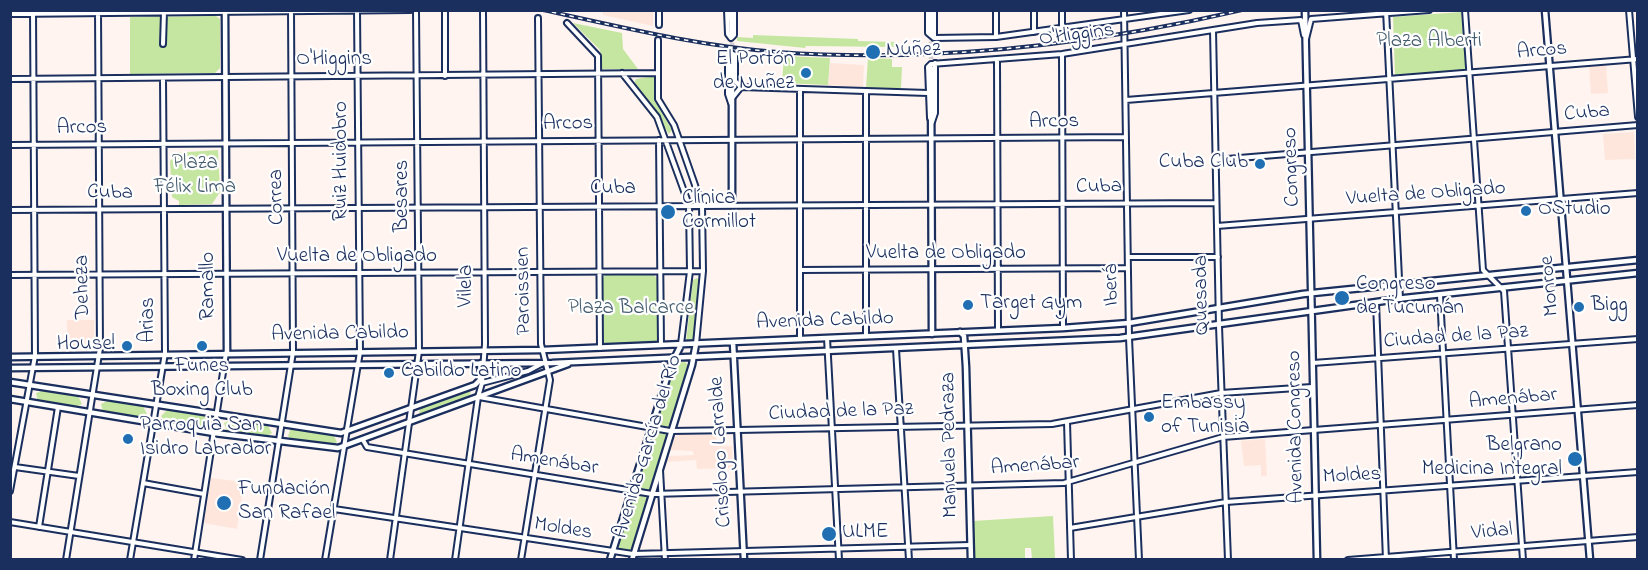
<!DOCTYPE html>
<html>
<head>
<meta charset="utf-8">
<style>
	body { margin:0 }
	#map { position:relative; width:1648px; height:570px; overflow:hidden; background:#fff4ef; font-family:"Indie Flower",sans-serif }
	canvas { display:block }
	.frame { position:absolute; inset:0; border:12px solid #1b2f5e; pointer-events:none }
</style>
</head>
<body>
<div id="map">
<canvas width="1648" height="570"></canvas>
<div class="frame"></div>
</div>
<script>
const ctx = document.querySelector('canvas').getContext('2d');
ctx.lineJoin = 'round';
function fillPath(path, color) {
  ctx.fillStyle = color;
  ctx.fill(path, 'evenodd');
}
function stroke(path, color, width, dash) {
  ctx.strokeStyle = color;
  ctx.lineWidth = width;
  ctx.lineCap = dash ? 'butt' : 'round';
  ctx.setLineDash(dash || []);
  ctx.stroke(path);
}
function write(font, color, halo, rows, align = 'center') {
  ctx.font = font + ' "Indie Flower",sans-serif';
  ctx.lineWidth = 4.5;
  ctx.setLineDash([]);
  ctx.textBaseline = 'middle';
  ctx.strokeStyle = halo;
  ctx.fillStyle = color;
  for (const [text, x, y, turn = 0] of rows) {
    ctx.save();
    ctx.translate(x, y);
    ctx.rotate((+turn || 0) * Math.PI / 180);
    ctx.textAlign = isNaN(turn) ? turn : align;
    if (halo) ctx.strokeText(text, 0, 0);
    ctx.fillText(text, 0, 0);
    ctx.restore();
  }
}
fillPath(new Path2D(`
	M603,11H653V26L603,15Z
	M830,63L864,65L863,87L828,85Z
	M1606,65L1608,93L1591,94L1589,66Z
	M1634,132L1635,159L1605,160L1603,134Z
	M67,320H94V345L92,348L67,349Z
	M678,435H716V446H732L733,468L697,469L696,460L667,462L669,456L694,455L693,451L670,450L674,438Z
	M1265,439L1267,476H1261V465L1244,466L1241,441Z
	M211,478L244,482L237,529L204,523Z`), '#ffe6dc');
fillPath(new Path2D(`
	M1461,12L1466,70L1395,75L1393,17Z
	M216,16L220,19V68L215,73L130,74V17Z
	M573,23L622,33L623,49L638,69H602L600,50Z
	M753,35L858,39V41L897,42V47L806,46L805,48L737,41V37L753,38Z
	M784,56L830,58L828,85L782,83Z
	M868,58L892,59V67H902L901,88H866Z
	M654,76L655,101L672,130L669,134L634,84L636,79Z
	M218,150L220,192L212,204L179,205V201L172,197L170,161L175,156L174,153Z
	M606,274L654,275L657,279L659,341L656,344L609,345L603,342V278Z
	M697,278L699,280L694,342H686L693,280Z
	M675,363L685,362L689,366L671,428L655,426Z
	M465,390L471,392L468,398L424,415L419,413L421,407Z
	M42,391L78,396L82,404L76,407L38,401L36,393Z
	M107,401L143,406L147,414L141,417L103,412L101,404Z
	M167,410L204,416L208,424C200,431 167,426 161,416Z
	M231,420L268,426L272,433L266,437L227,431L224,423Z
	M295,429L333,434L337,442L332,446L293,441L288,436L290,430Z
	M655,432L669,435L651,491L636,488L651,434Z
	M636,494L648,498L631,552L615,550L632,497Z
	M1053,516L1055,559H1032L1031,548H1025V559H974L973,521Z`), '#c4e6a0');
stroke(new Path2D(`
	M931,35V65
	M732,36V56`), '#d1cdd2', 4.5, [4.5, 2]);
const street = new Path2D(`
	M445,10V76
	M727,10L728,34L731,38L734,35V10
	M928,10V33L934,38L996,37L1189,10
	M934,10V38
	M1062,10V28
	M1124,10L1129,338L1139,560
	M1386,10L1400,299
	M1465,10L1483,270L1504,291L1523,560
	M1629,10L1638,117
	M10,14L410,10
	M567,23L598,56L600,348
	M659,25V10
	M1213,30L1219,326L1228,560
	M1034,32V10
	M996,37V10
	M1306,39L1311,19L1429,10
	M658,40V99L674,125L702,205L703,271L696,344
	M163,44L164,12
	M1062,54L1063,328
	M997,60L998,330
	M622,73L657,117L689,205L690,271L681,344
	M10,79L658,73
	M866,92V336
	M733,97L741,87L928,93
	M1126,100L1638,59
	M731,103L728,94V55L731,53L735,55V81L741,87
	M930,118L928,67L931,64L1062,54L1257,23L1301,20L1304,35
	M932,122L935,113V63
	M659,140L661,345
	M10,145L1126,137
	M1215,160L1638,125
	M10,210L1216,203
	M1217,226L1638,193
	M1128,257H1218
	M800,270L1128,268
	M10,275L703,271
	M1440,295L1454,560
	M1376,302L1386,560
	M827,338L839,560
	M800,339V89
	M896,349L909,560
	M1313,363L1638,339
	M482,383L528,371L543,363
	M479,397L670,431L738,430L1052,424L1221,393L1312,387
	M1067,422L1071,560
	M363,440L367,447L652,494L1064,483L1223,437L1638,405
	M15,467L79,476
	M660,470L665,560
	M143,483L204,494
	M10,491L35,356L33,10
	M334,509L633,554L970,545
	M10,522L242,560
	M39,527L58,407
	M1070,528L1226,502L1638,472
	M66,560L100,348L98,10
	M130,560L165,353L163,78
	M194,560L226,353
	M260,560L293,352L291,10
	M325,560L360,352L357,10
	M390,560L419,351L416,10
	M455,560L478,397L482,383L485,344L483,10
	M521,560L550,380L541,344L538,18
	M1348,560L1638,537`);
const secondary = new Path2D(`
	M225,10L227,352
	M731,10L732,36
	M931,10V34
	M1305,10L1317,560
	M1545,10L1590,560
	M732,56V205
	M931,68L932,334
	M960,332L964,336L966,367L971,560
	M733,342L744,560
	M10,357L542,350L1063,328L1129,323L1303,294L1638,260
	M10,368L552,363L1120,338L1405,298L1638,273
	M10,382L341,433L475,385L480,380L481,363
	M10,399L214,433L338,448L568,364
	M610,560L671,365L681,345
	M632,560L692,365L696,344`);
stroke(street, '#1b2f5e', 8);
stroke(secondary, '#1b2f5e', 9);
stroke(street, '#fff', 4);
stroke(secondary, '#fff', 4.5);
const rail = new Path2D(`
	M543,10C621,27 698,46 777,52C932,63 1091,45 1242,10`);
stroke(rail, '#1b2f5e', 4);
stroke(rail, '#fff', 1.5, [4.5]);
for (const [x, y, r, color] of [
	[873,52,8,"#1f6fb2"],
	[806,73,6,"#1f6fb2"],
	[1260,164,6,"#1f6fb2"],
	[1526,211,6,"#1f6fb2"],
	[668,212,8,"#1f6fb2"],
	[1342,298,8,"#1f6fb2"],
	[968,305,6,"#1f6fb2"],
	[1579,307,6,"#1f6fb2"],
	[127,346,6,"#1f6fb2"],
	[202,346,6,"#1f6fb2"],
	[389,373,6,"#1f6fb2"],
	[1149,417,6,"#1f6fb2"],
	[128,439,6,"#1f6fb2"],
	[1575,459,8,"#1f6fb2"],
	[224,503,8,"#1f6fb2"],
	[829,534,8,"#1f6fb2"]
]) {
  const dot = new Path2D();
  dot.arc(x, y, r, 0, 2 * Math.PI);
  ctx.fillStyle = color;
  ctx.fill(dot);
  stroke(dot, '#fff', 2);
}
write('21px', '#1b2f5e', '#fff', [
	["O'Higgins",1077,36,-7],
	["Arcos",1542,52,-5],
	["O'Higgins",334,61],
	["Cuba",1587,114,-5],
	["Arcos",1054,123,-1],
	["Arcos",568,125,-1],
	["Arcos",82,129,-1],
	["Ruiz Huidobro",343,161,-90],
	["Congreso",1293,167,-92],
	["Cuba",1099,188,-1],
	["Cuba",613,190],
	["Cuba",110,194,1],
	["Vuelta de Obligado",1426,195,-4],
	["Besares",404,196,-90],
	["Correa",278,197,-91],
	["Vuelta de Obligado",946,255],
	["Vuelta de Obligado",357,258],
	["Iberá",1113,285,-91],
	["Ramallo",210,286,-90],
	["Vilela",468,286,-90],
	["Monroe",1551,286,-95],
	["Deheza",84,287,-91],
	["Paroissien",525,291,-91],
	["Quesada",1203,295,-91],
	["Arias",150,320,-90],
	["Avenida Cabildo",825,322,-2],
	["Avenida Cabildo",340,335,-1],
	["Ciudad de la Paz",1456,338,-4],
	["Amenábar",1513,400,-5],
	["Ciudad de la Paz",841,413,-2],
	["Avenida Congreso",1297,427,-91],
	["Manuela Pedraza",951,445,-91],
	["Avenida García del Río",649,447,-73],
	["Crisólogo Larralde",722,452,-93],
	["Amenábar",554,463,9],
	["Amenábar",1035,467,-4],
	["Moldes",1352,477,-3],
	["Moldes",563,530,9],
	["Vidal",1492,533,-5]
]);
write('21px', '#455d6e', '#fff', [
	["Plaza Alberti",1429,43],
	["Plaza",195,165],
	["Félix Lima",195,189],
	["Plaza Balcarce",631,310]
]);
write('21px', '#1b2f5e', '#fff', [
	["Núñez",886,52],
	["El Portón",794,61,"right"],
	["de Nuñez",794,85,"right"],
	["Cuba Club",1248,164,"right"],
	["Clínica",682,200],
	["Cormillot",682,224],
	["OStudio",1538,211],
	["Congreso",1356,286],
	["de Tucumán",1356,310],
	["Target Gym",980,305],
	["Bigg",1591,307],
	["House!",115,346,"right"],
	["Funes",202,368,"center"],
	["Boxing Club",202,392,"center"],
	["Cabildo Latino",401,373],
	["Embassy",1161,405],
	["of Tunisia",1161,429],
	["Parroquia San",140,427],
	["Isidro Labrador",140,451],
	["Belgrano",1562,447,"right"],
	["Medicina Integral",1562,471,"right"],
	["Fundación",238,491],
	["San Rafael",238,515],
	["ULME",842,534]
], 'left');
</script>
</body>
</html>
